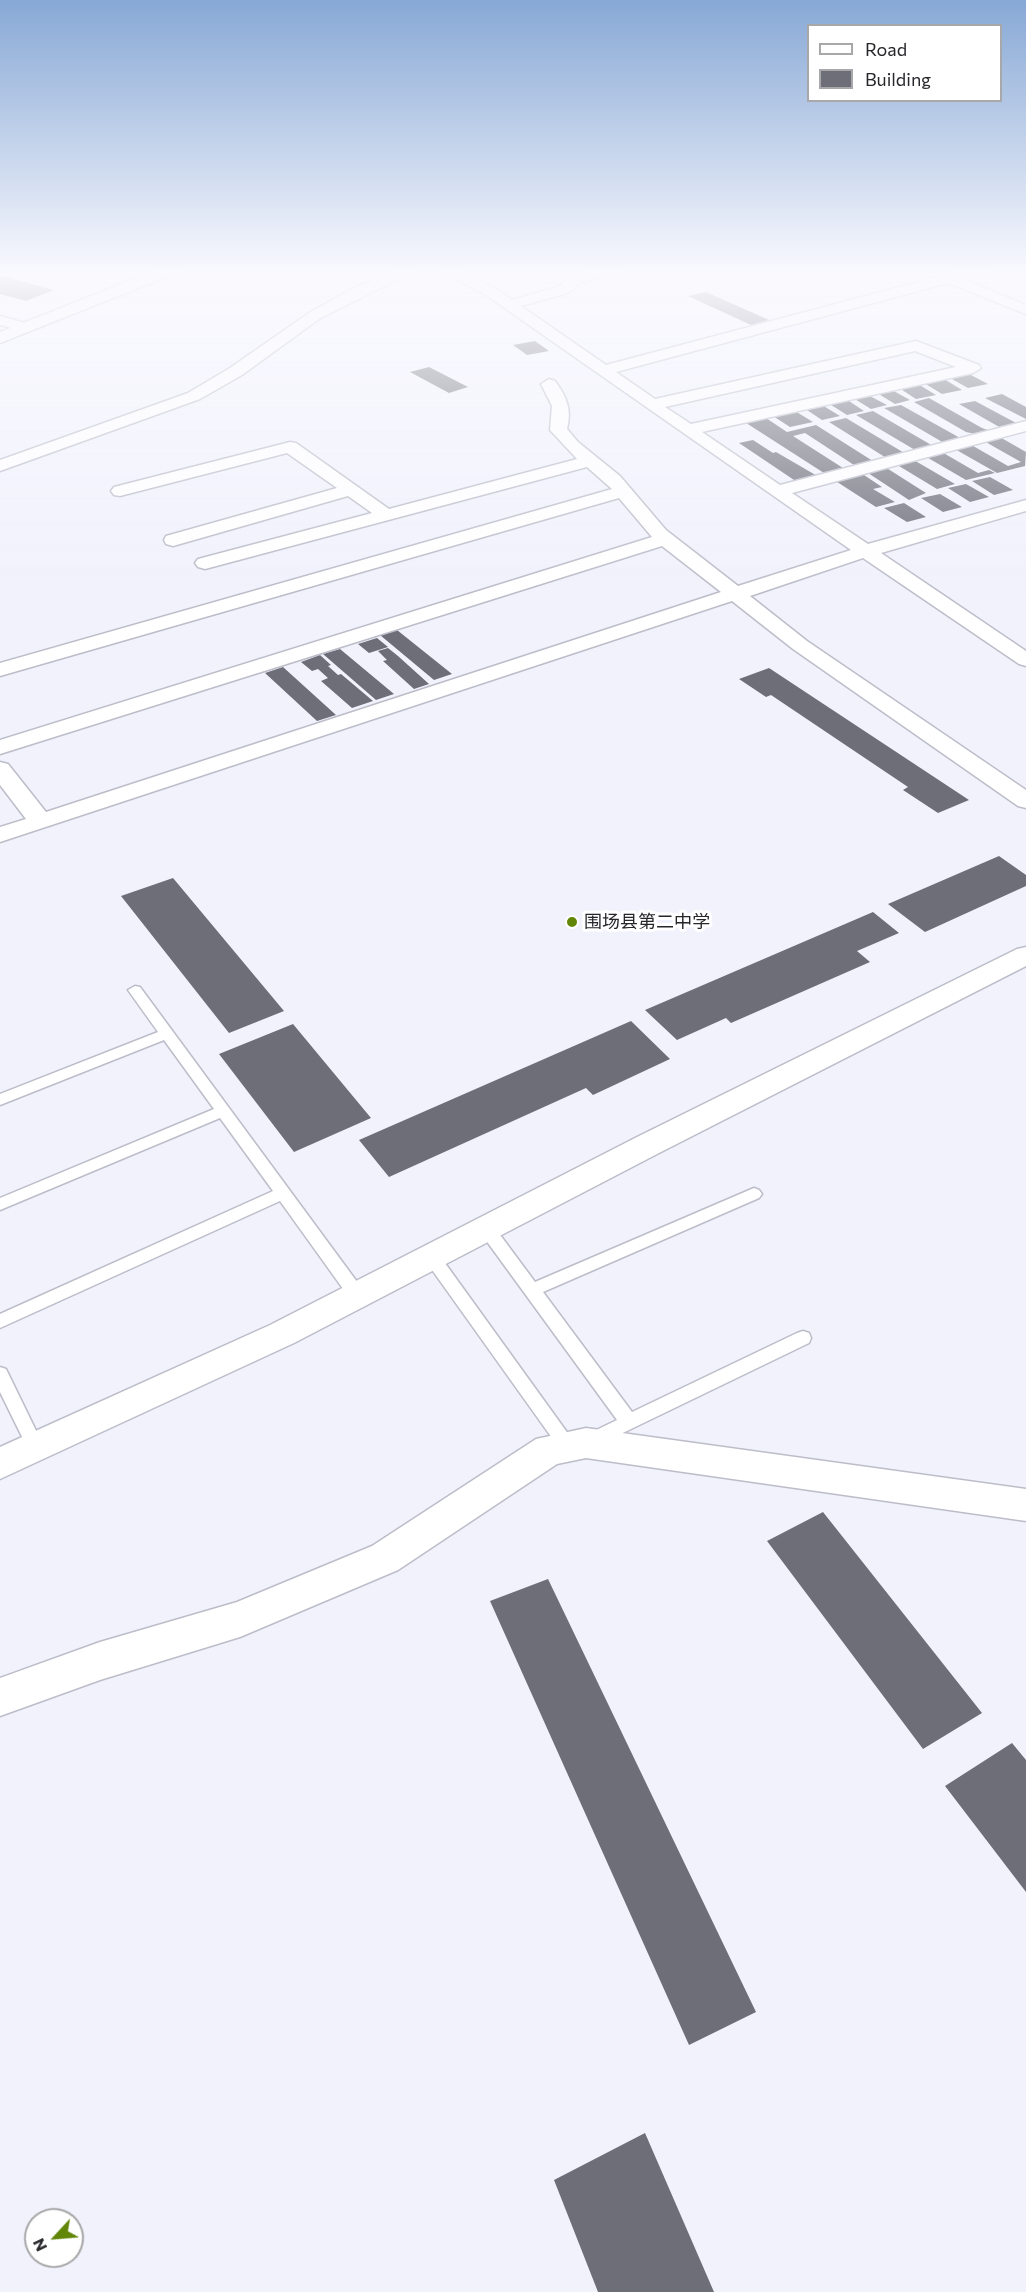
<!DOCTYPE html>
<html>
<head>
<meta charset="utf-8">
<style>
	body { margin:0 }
	#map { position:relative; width:1026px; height:2292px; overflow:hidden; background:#f2f2fd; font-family:Commissioner,sans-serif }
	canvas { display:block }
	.legend { position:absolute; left:807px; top:24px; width:195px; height:78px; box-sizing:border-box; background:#fff; border:2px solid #a8a8aa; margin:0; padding:8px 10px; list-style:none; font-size:18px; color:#26262b }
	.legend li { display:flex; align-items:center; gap:12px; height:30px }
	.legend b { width:30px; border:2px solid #a8a8aa }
	.north { position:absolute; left:24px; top:2208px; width:60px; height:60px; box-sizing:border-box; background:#fff; border:2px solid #a8a8aa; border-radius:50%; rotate:244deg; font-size:16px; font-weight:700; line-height:24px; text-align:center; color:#26262b }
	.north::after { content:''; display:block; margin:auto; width:21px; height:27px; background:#628608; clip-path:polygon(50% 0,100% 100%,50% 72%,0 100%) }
</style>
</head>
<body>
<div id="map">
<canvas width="1026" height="2292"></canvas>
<ul class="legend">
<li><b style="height:8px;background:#fff"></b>Road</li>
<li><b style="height:16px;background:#6e6e79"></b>Building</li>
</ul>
<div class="north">N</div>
</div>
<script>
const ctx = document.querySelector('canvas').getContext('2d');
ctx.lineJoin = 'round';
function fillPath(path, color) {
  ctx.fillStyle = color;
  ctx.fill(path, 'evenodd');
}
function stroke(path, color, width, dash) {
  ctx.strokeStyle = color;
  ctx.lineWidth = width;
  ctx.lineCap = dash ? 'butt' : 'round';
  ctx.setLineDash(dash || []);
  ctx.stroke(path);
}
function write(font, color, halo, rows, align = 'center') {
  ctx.font = font + ' Commissioner,"Noto Sans SC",sans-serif';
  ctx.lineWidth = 6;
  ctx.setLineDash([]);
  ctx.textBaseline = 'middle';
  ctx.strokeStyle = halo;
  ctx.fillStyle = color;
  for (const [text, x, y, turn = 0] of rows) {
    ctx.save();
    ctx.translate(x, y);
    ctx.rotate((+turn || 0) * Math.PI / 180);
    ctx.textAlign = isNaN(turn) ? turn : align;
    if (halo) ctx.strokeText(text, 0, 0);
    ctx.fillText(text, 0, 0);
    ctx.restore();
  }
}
fillPath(new Path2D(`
	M0,275L54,290L26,301L0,294Z
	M706,292L769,320L751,325L688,296Z
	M535,341L549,351L527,355L513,345Z
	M429,367L468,387L449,393L410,372Z
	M969,374L988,384L968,388L950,378Z
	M944,379L962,390L942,394L924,383Z
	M918,384L936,395L916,399L899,388Z
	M892,390L910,400L895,404L877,393Z
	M1002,394L1026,407V419L985,398Z
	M868,395L887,405L871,409L853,398Z
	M929,398L982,428L991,431L975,434L966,432L914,402Z
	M846,399L864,411L847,415L828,403Z
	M975,401L1018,424L1001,428L959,404Z
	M822,405L840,416L822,420L804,408Z
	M901,405L962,439L944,443L884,408Z
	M795,411L813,422L790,427L773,416Z
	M873,411L933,446L915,450L856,415Z
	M763,416L787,432L816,425L876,463L857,467L805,433L793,436L843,468L824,473L743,421Z
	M846,418L906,454L888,459L829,422Z
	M998,436L1026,452L1025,466L997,473L953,448L968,443L1008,466L1021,462L982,440Z
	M753,440L773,453L776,452L819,477L797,482L739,443Z
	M940,451L978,473L989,470L995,473L966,480L923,455Z
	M912,459L955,484L937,489L894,463Z
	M885,467L926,493L909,500L865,471Z
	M861,473L882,487L873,489L895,502L876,507L834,480Z
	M990,477L1013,490L994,495L972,481Z
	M966,484L989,497L970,502L948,488Z
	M940,494L962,507L943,512L921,498Z
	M904,503L926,517L907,522L884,508Z
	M397,630L452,674L434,680L380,635Z
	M377,638L388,647L369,653L358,644Z
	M388,648L398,656L429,684L414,689L383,661L387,660L378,651Z
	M340,649L394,694L376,700L323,654Z
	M320,655L331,665L328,666L338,675L341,674L373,701L352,708L321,681L328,678L318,669L312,671L301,662Z
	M283,667L336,715L317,721L265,673Z
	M769,668L969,800L938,813L903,790L908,787L771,695L766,697L739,679Z
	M999,856L1026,875V886L925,932L888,904Z
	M173,878L284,1011L229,1033L121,896Z
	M873,912L899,933L857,951L870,962L731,1023L726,1018L677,1040L645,1010Z
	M631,1021L670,1059L593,1095L586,1088L389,1177L359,1140Z
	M293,1024L371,1118L294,1152L219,1054Z
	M823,1512L982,1713L923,1749L767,1541Z
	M548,1579L756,2012L689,2045L490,1601Z
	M1012,1743L1026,1760V1892L945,1786Z
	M645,2133L714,2292H598L554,2180Z`), '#6e6e79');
const service = new Path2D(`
	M135,986L140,987L363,1290L365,1295L363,1300L357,1301L351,1300L280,1201L0,1328V1314L273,1191L220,1118L0,1210V1198L214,1109L164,1040L0,1105V1094L158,1032L128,990Z
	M754,1188L759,1190L762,1194L759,1198L543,1292L632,1412L797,1333L803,1331L809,1333L811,1338L809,1343L600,1444L594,1447L588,1444L585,1439L588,1434L617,1420L480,1232L478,1228L480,1224H492L535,1282Z
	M431,1250L437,1252L574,1442L577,1447L574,1452L568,1455L562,1452L425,1260L423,1256L425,1252Z
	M0,1367L6,1369L42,1443L45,1448L42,1453L36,1456L30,1453L0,1392Z`);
const minor = new Path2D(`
	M401,268H420L319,319L242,375L200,399L0,471V460L188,393L230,368L309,313L350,290Z
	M436,268C464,268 489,284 512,300L558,287L570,277L602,268H625L623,271L580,283L568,293L521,306L606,365L971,268H995L993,271L963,279L1026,305V314L948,283L616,372L655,399L916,341L979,365L981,368L973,373L702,432L780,485L1026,421V431L792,493L868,544L1026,500V511L881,553L1026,651V666L1019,664L863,558L750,596L807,641L1026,790V808L1018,806L793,649L732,601L0,842V827L26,819L0,785V762L8,764L46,812L721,592L662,546L0,754V740L652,537L619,498L0,676V663L612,489L587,467L205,569L198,567L195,563L198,559L372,513L348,496L173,546L166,544L164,540L166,536L337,488L287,453L120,496L114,495L111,491L114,487L290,442L296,443L389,509L577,459L550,430L552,406L541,384L549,379L555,381C567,397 572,410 567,429L578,442L620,476L666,530L738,586L851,550L486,295ZM915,351L956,367L691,424L665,407Z
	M0,316L32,325L34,328L27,332L0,325Z
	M1026,947V966L659,1153L294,1343L0,1479V1447L270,1325L637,1137L1017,949Z
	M586,1428L1026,1489V1521L586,1458L557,1464L398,1570L240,1637L100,1680L0,1716V1678L100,1642L237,1602L372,1546L536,1439Z`);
const trunk = new Path2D(`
	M162,268H184L181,271L0,343V332Z`);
stroke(service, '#bcbdc9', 3);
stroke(minor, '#bcbdc9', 3);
stroke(trunk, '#bcbdc9', 3);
fillPath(service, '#fff');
fillPath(minor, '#fff');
fillPath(trunk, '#fff');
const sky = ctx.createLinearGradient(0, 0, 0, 589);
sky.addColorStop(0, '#87a8d5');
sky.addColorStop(0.46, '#f9f9fe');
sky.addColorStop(1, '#f9f9fe00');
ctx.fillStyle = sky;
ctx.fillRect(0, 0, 1026, 589);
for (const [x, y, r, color] of [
	[572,922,6,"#628608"]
]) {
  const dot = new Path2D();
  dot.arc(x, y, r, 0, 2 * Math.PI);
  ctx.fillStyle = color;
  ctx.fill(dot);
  stroke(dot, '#fff', 2);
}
write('18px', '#26262b', '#fff', [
	["围场县第二中学",584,922]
], 'left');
</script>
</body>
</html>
